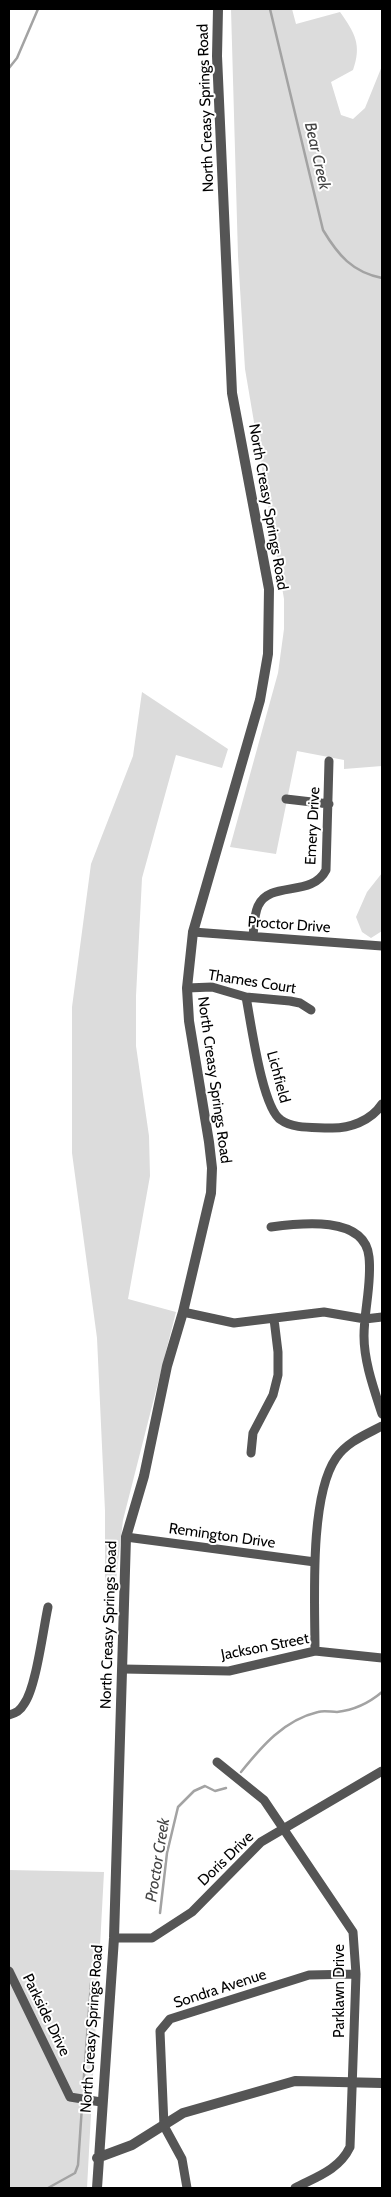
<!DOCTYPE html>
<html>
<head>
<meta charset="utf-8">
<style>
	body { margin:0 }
	#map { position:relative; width:391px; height:2197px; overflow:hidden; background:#fff; font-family:Cabin,sans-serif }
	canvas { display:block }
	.frame { position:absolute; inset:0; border:10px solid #000; pointer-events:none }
</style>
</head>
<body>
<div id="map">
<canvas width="391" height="2197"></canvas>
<div class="frame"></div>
</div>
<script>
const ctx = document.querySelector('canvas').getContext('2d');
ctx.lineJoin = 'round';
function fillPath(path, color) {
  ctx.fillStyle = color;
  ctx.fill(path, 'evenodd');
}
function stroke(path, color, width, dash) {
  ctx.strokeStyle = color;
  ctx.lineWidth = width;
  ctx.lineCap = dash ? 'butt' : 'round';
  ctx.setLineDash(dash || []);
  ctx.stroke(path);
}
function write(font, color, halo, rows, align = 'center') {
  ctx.font = font + ' Cabin,sans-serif';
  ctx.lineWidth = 4;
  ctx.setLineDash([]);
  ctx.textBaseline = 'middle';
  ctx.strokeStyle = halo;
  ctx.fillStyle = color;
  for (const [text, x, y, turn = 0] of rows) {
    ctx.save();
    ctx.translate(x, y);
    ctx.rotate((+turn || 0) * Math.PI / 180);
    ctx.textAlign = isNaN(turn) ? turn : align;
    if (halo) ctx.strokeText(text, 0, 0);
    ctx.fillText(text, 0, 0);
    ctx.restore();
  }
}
fillPath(new Path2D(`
	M231,9H292L296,24L340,12C355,33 362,45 353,70L331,82L341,115L353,119L365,108L382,66V766L344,769V760L297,751L276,854L230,847L278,673L284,629V599L245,369L238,256Z
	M142,692L228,749L222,768L176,755L142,878L136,996V1046L149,1136L150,1176L128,1299L176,1312L123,1520L116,1580L105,1581V1511L97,1338L72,1153V1007L91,864L133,756Z
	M382,873V931L371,938L362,932L356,917L367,892Z
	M9,1870L104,1872L87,2188H9Z`), '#dcdcdc');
stroke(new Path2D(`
	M270,9L323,230C338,255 352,272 382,278
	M9,68L17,58L38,9
	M241,1772C262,1746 284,1720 318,1712C324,1710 331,1712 337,1712C355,1710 369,1703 382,1692
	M160,1913L167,1853L178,1807L194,1791L205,1786L215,1791L226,1788
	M83,2089L91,1983
	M48,2188L75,2173L78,2165L82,2106`), '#a3a3a3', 2.5);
stroke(new Path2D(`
	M286,799L329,804
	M193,932L382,946
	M253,936C254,927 254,915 258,906C270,880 312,898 326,870L329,761
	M187,988L212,987L246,997L290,1001L300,1003L311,1010
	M246,997C251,1022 262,1108 281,1120C293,1129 314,1127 329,1128C349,1129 371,1121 382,1104
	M271,1227C300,1223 365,1215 369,1257C372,1283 364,1310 364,1336C364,1362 374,1389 382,1414
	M183,1312L234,1323L324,1312L365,1319L382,1317
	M251,1453L253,1433L273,1395L278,1375V1352L274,1319
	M126,1537L315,1562
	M315,1651C315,1603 309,1497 336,1458C347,1442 365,1435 382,1426
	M123,1669L229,1671L315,1651L382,1658
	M9,1715C16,1713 20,1711 24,1704C36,1688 43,1630 48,1607
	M217,1762L264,1800L353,1932L356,1974L350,2147C339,2170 316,2177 295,2188
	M114,1938H152L192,1912L261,1842L382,1771
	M9,1971L70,2097L101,2102
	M187,2188L182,2159L164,2126L160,2031L170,2019L309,1975L356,1974`), '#555', 9);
stroke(new Path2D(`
	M97,2158L132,2145L183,2113L295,2081L382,2083
	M97,2188L114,1938L126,1537L144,1476L167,1366L183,1312L211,1193L212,1168L209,1142L189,1021L187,988L193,932L260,700L268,654L269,589L232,393L217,56L218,9`), '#555', 10);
write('15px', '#000', '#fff', [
	["North Creasy Springs Road",206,108,-92],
	["North Creasy Springs Road",268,507,80],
	["Emery Drive",313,826,-87],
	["Proctor Drive",289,925,4],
	["Thames Court",252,982,9],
	["Lichfield",278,1077,75],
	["North Creasy Springs Road",214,1080,82],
	["Remington Drive",222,1536,8],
	["North Creasy Springs Road",109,1625,-88],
	["Jackson Street",265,1647,-11],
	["Doris Drive",226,1859,-44],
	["Sondra Avenue",220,1989,-18],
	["Parklawn Drive",340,1991,-90],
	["Parkside Drive",46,2015,64],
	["North Creasy Springs Road",92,2029,-86]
]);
write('italic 16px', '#444', '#fff', [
	["Bear Creek",317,156,77],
	["Proctor Creek",158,1860,-81]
]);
</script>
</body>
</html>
